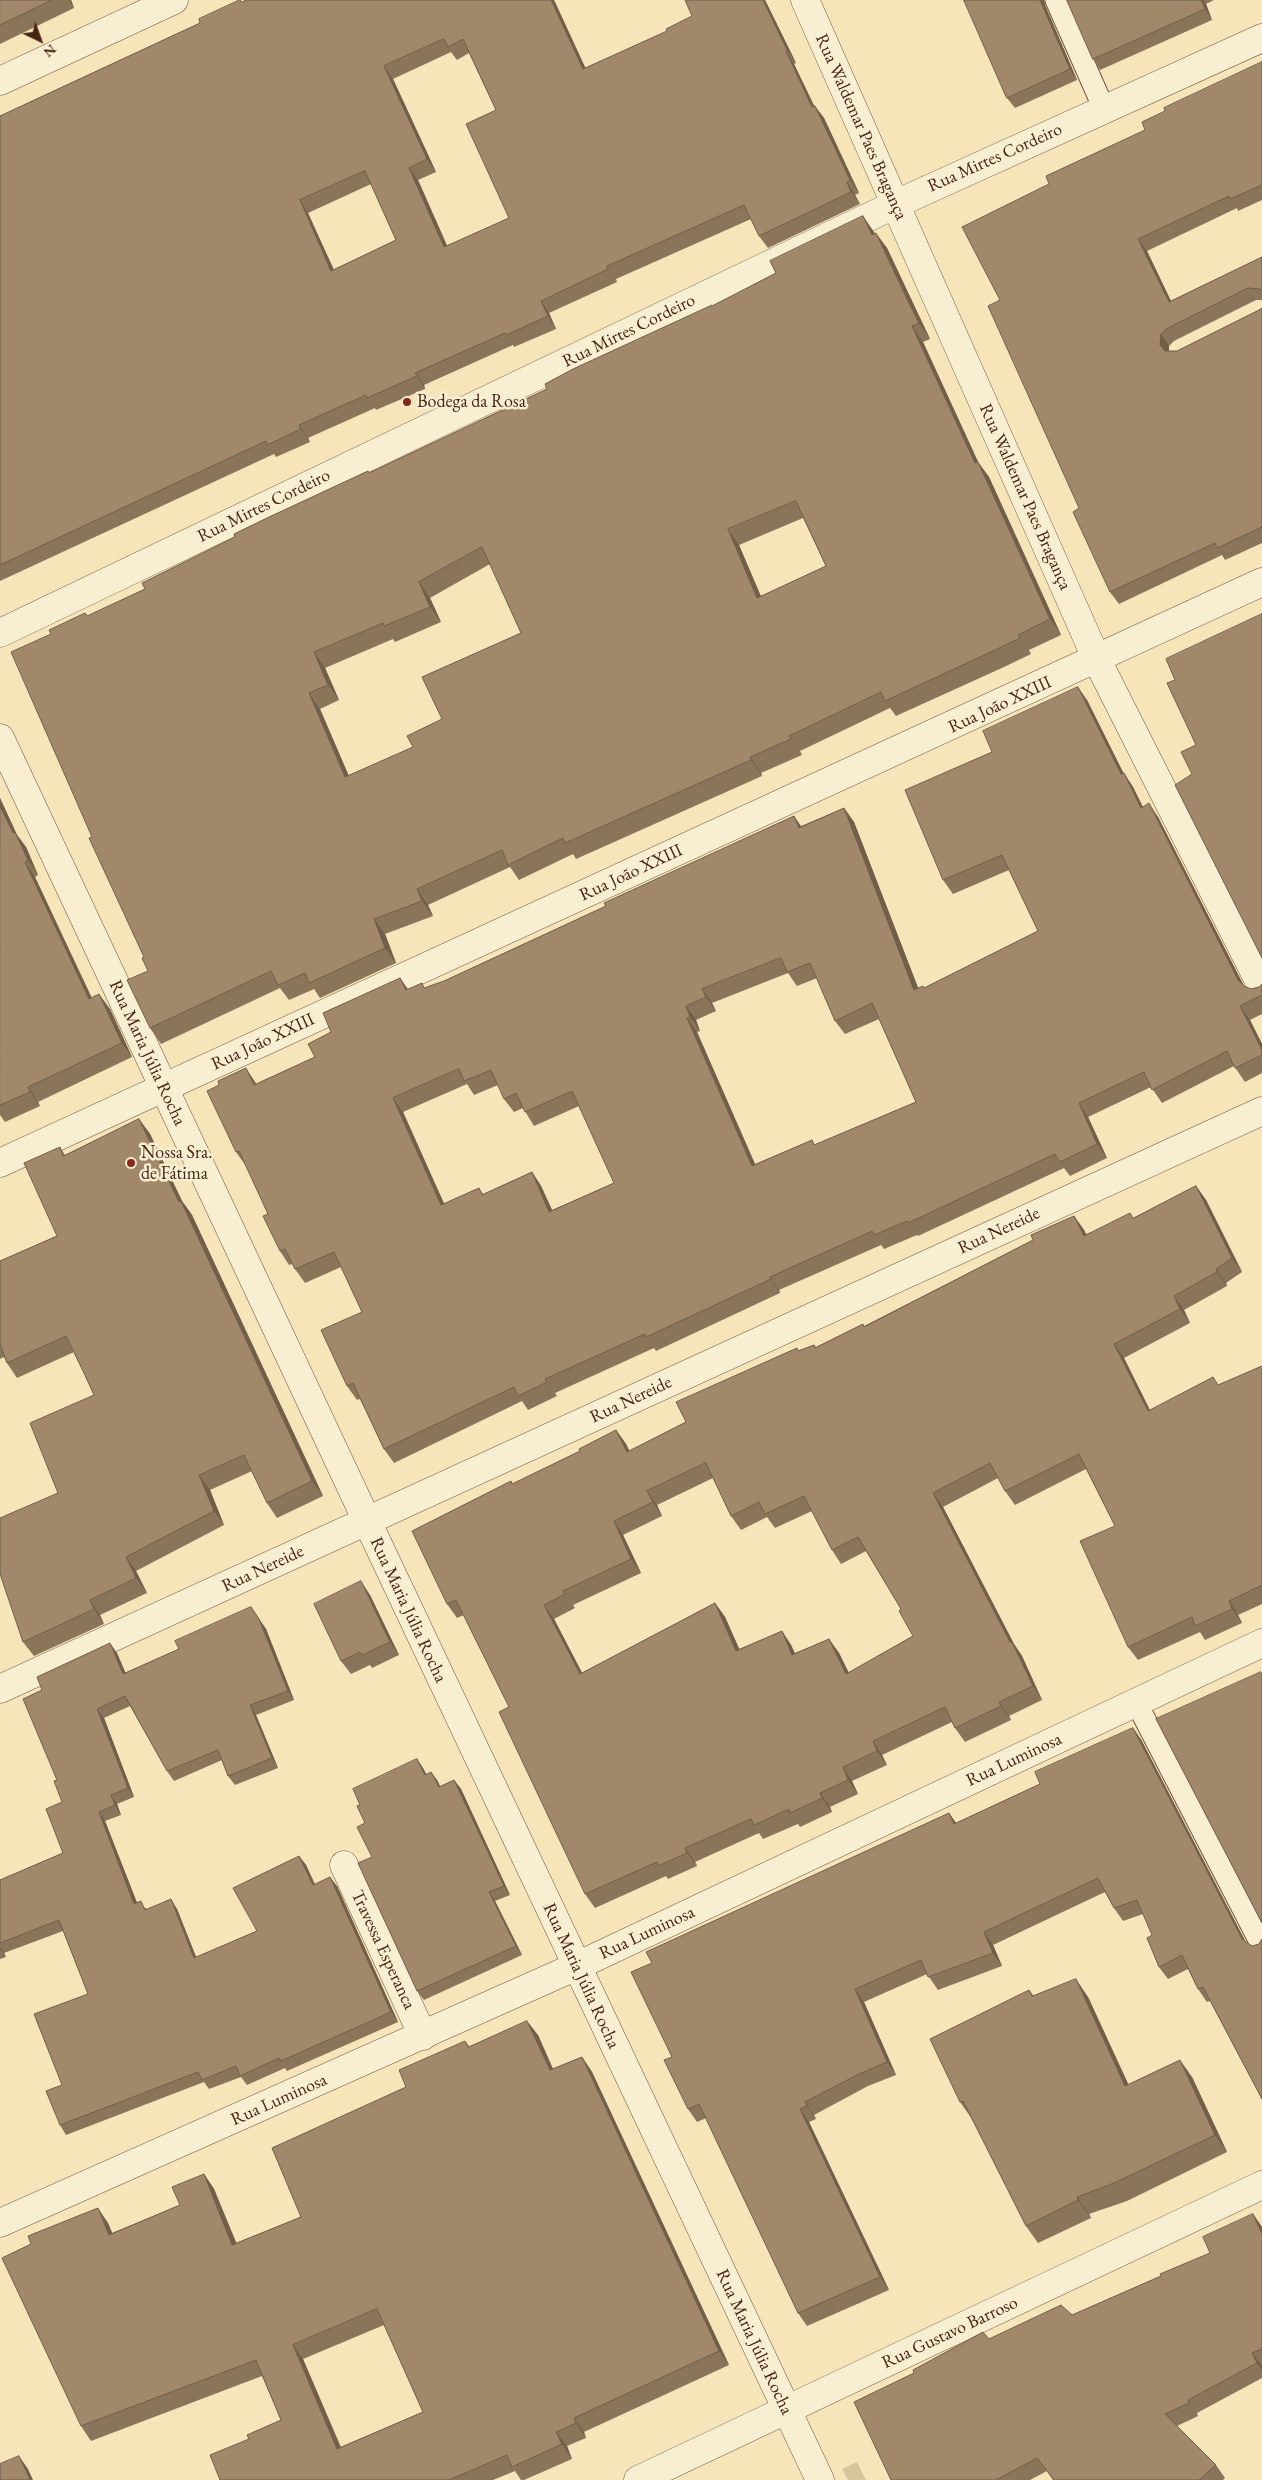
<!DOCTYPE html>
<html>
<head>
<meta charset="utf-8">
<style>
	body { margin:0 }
	#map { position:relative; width:1262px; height:2480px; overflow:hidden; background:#f5e5b9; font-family:"EB Garamond",serif }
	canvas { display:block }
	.north { position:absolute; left:15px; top:15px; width:50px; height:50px; -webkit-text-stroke:4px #f8eed2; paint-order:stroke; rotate:138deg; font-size:14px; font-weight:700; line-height:20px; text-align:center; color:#462415 }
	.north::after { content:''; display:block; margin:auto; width:18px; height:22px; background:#462415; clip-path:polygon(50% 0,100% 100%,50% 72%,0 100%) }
</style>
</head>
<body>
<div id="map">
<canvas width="1262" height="2480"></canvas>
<div class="north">N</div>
</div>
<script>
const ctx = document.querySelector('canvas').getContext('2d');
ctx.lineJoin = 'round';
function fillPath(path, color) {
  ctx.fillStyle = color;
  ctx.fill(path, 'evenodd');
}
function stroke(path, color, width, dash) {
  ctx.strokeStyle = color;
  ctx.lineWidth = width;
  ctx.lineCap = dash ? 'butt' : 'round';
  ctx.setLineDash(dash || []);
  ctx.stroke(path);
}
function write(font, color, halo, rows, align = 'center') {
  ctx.font = font + ' "EB Garamond",serif';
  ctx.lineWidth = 5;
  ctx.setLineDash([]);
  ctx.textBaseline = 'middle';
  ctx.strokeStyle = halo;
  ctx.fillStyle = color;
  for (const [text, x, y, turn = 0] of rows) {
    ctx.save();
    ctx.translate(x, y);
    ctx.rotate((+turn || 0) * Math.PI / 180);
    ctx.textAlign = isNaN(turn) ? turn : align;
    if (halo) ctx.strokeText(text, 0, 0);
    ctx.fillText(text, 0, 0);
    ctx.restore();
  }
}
fillPath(new Path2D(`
	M857,2462L866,2480H848L842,2469Z`), '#d7c49d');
const service = new Path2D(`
	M1056,0L1104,109
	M1136,1702L1262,1946`);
const minor = new Path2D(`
	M805,0L1097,660L1262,987
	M0,81L174,0
	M0,633L896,204L1262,38
	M0,1163L1262,582
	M0,1689L1262,1111
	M344,1865L423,2036
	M0,2223L577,1966L1262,1643
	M638,2480L1262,2185`);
const tertiary = new Path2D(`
	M0,738L367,1521L820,2480`);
stroke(service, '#72543e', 23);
stroke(minor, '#72543e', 29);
stroke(tertiary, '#72543e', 29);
stroke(service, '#f8eed2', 21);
stroke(minor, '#f8eed2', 28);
stroke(tertiary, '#f8eed2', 28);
fillPath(new Path2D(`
	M0,0H71L74,8L0,44Z
	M554,0L585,68L765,0L796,63L794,64L814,106L824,118L859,193L855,195L860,204L768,248L759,236L751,219L616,279L617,282L549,313L556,329L514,347L513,345L424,385L425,389L376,410L375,408L308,438L310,442L276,457L274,454L0,581V116L200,23L242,2ZM451,52L457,60L469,53L496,110L509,218L447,246L418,180L436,172L393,79ZM371,184L396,240L333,270L308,213Z
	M964,0H1044L1045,5L1077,80L1015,108L1007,98Z
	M1067,0H1214L1206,4L1212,20L1100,70L1093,59Z
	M1262,62V200L1238,211L1237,208L1147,251L1171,301L1262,257V300H1256L1174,341L1169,346V351H1177L1259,310L1262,308V543L1225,560L1222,555L1119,604L1110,592L1079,508L1000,300L1049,184L1145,130Z
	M863,216L874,234L887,248L930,339L923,342L978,462L989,477L1061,635L1029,650L1031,654L1004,667L896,716L890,708L800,751L802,755L761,773L762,776L576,859L573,854L519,880L510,867L428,905L433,916L385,934L396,963L320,998L314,989L289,1000L280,988L161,1044L150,1028L148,971L144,957L92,837L51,634L145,589L369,473L547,389L713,306L776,273ZM803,518L826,566L761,596L739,545ZM490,564L521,633L442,719L413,747L349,776L320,709L339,700L325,668L393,639L395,642L441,622L430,598Z
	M1087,700L1123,773L1133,787L1143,807L1158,817L1244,986L1251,989L1259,987L1262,984V1014L1250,1020L1262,1044V1073L1245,1082L1234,1066L1162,1103L1151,1087L1088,1117L1107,1158L1070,1176L1064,1168L918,1236L917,1235L884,1249L881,1245L779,1290L780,1293L656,1351L654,1348L555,1393L557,1396L528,1410L522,1401L394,1463L384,1449L360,1399L357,1400L347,1386L362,1312L341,1267L305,1283L295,1269L292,1264L289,1265L280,1251L268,1214L246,1166L236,1152L255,1082L256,1084L315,1057L331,1032L400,978L408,989L425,988L444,981L606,906L794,816L801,826L844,808L854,822L918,988L923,986L924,988L1038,931L1009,870L953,894L943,880L992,752ZM788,973L797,986L817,978L835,1021L845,1034L879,1019L916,1102L815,1145L812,1140L755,1164L697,1032L700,1031L696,1020L716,1011L712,1003ZM467,1084L474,1095L498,1085L504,1099L514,1112L523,1108L534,1126L579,1106L614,1183L552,1210L541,1186L532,1172L483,1194L479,1188L444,1204L403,1112Z
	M0,798L17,835L26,847L38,875L35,877L91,998L110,1009L132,1057L38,1102L40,1106L5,1122L0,1115Z
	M139,1119L150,1134L182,1201L192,1215L323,1496L277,1518L267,1503L252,1471L210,1490L224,1525L136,1571L147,1593L100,1615L104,1624L34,1656L23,1642L58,1493L94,1395L74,1352L17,1378L7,1363L4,1357L0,1359V1261L57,1236L60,1147L65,1155Z
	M1196,1186L1206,1200L1242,1272L1226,1283L1227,1286L1184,1310L1190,1323L1124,1358L1150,1410L1219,1385L1262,1366V1604L1238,1615L1242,1623L1205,1640L1200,1632L1138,1660L1128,1647L1115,1526L1086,1469L1015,1505L1005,1491L998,1478L943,1507L1014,1644L1022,1656L1042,1700L1009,1716L1011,1720L965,1742L955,1728L952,1722L882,1755L887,1765L852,1781L858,1794L830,1807L832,1812L800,1827L798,1824L763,1839L759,1833L695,1862L697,1866L668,1879L666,1876L595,1908L585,1894L509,1707L464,1615L457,1618L447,1604L511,1481L513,1484L580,1451L616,1430L626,1444L629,1451L686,1422L797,1348L799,1351L814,1345L816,1347L863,1324L864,1326L1033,1240L1074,1216L1084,1230L1086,1234L1134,1218ZM713,1478L731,1516L741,1530L767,1517L775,1528L812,1511L832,1550L841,1564L866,1551L901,1609L913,1636L849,1673L839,1653L829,1639L795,1653L791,1645L782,1631L739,1649L725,1617L715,1603L582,1673L554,1619L575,1608L573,1605L641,1573L623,1535L662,1516L657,1505Z
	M370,1595L399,1655L372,1668L370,1665L351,1674L341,1661Z
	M251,1607L266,1629L294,1700L256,1715L278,1768L235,1785L228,1776L222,1760L174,1781L167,1771L130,1706L104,1718L134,1797L117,1804L121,1815L105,1821L137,1903L147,1909H177L196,1957L257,1931L299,1856L306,1865L315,1884L337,1886L398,2022L287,2071L285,2068L247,2085L241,2077L209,2089L204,2082L66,2135L60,2125L62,2085L88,1994L63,1931L4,1953L6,1957L0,1959V1880L63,1853L62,1802L42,1690L117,1653L125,1673L179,1649Z
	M1133,1728L1142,1741L1262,2099L1210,2001L1207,2002L1198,1989L1188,1969L1168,1979L1159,1967L1152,1935L1143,1914L1123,1921L1114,1908L1105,1892L993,1945L1002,1966L938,1990L927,1974L864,2002L896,2075L868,2086L814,2115L816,2119L809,2122L889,2290L807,2326L798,2313L706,2118L697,2122L688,2109L672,2057L652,1963L949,1813L956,1823L1040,1784Z
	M417,1759L423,1768L426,1774L437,1780L440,1787L454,1780L461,1789L510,1895L495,1901L522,1955L424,2000L417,1991L365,1823L360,1805Z
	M1029,1990L1033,1995L1088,1997L1128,2084L1192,2077L1227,2152L1127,2201L1089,2214L1091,2218L1038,2243L1026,2226L972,2119L960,2102Z
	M538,2035L553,2069L582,2057L592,2072L729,2365L584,2432L586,2438L567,2446L572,2459L524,2480H521L515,2471L493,2480H220L249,2439L281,2420L262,2376L91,2441L81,2426L31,2244L108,2223L112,2233L180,2205L204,2174L214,2189L236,2243L301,2217L406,2087L465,2041L469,2046ZM384,2325L423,2412L341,2447L303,2359Z
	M1253,2214L1262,2227V2378L1197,2413L1198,2416L1177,2426L1216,2465L1225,2478L1223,2480H1053L1047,2471L1030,2480H891L989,2339L1072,2315L1161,2276L1210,2253Z`), '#8a755b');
fillPath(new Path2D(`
	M69,0H71L74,8Z
	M551,0H554L592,82L583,69Z
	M763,0H765L796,63L787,50Z
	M1040,0H1044L1045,5L1077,80L1070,69Z
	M1201,0H1203L1206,4L1212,20L1205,9Z
	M786,51L794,64L821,120L812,107Z
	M384,66L393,79L436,172L427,159Z
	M815,106L824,118L859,193L850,180Z
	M409,168L418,180L453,259L444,247Z
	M847,182L855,195L860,204L851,192Z
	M300,200L308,213L340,283L331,271Z
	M863,216L874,232L883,251L872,235Z
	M876,233L887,248L930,339L919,323Z
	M1138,239L1147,251L1177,314L1169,302Z
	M541,301L549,313L556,329L548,316Z
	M912,326L923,342L986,479L975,463Z
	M1161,334L1169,346V357L1160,345Z
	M415,373L424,385L425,389L417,376Z
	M299,425L308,438L310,442L301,429Z
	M978,462L989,477L1061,635L1050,619Z
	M728,529L739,545L768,614L757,598Z
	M419,582L430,598L441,622L430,607Z
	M314,652L325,668L339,700L328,685Z
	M1078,687L1087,700L1131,788L1121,774Z
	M309,693L320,709L356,793L345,777Z
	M750,757L761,773L762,776L751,760Z
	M1124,773L1133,787L1150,822L1141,808Z
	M0,798L17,835L26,847L38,875L28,860L13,833L0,806Z
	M1149,803L1158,817L1248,994L1238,980Z
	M844,808L854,822L924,1003L914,990Z
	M794,816L803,830L799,828Z
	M25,862L35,877L99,1013L89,999Z
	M417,889L428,905L433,916L422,901Z
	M374,919L385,934L396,963L385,948Z
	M400,978L409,992L406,990Z
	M702,989L712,1003L716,1011L706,997Z
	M99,994L110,1009L132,1057L122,1043Z
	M686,1006L696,1020L700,1031L690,1017Z
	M1240,1006L1250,1020L1262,1044V1050Z
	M687,1018L697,1032L762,1180L752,1166Z
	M246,1068L255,1082L263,1099L254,1085Z
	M28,1087L38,1102L40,1106L30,1092Z
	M393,1098L403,1112L451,1219L441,1205Z
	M1079,1103L1088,1117L1107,1158L1097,1144Z
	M139,1119L150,1134L182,1201L192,1215L323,1496L312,1481Z
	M532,1172L541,1186L559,1225L549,1212Z
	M1196,1186L1206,1200L1242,1272L1232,1258Z
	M1074,1216L1084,1230L1093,1249L1084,1236Z
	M1216,1269L1226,1283L1227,1286L1217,1272Z
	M770,1277L779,1290L780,1293L771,1279Z
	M1174,1296L1184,1310L1190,1323L1180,1309Z
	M1114,1344L1124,1358L1157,1425L1148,1411Z
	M616,1430L626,1444L637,1466L627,1452Z
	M199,1475L210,1490L224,1525L214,1511Z
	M647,1491L657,1505L662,1516L653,1502Z
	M933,1493L943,1507L1014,1644L1022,1656L1042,1700L1033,1686Z
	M614,1521L623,1535L641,1573L631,1559Z
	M126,1557L136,1571L147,1593L136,1578Z
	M361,1581L370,1595L399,1655L390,1642Z
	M90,1600L100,1615L104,1624L94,1609Z
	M1229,1601L1238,1615L1242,1623L1232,1609Z
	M715,1603L725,1617L746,1664L736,1651Z
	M544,1605L554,1619L590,1688L580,1674Z
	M259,1619L266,1629L294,1700L288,1691Z
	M782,1631L791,1645L802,1669L792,1655Z
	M829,1639L839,1653L856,1688L846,1674Z
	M110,1643L117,1653L130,1683L123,1674Z
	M999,1702L1009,1716L1011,1720L1001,1706Z
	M250,1705L256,1715L278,1768L272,1758Z
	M97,1709L104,1718L134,1797L128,1788Z
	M1133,1728L1142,1741L1251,1952L1242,1939Z
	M873,1741L882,1755L887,1765L877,1751Z
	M417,1759L423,1768L431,1784L425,1775Z
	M843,1767L852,1781L858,1794L848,1780Z
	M431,1772L437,1780L445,1796L439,1787Z
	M454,1780L461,1789L510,1895L504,1886Z
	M820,1793L830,1807L832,1812L822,1798Z
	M111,1795L117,1804L121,1815L115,1805Z
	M99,1812L105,1821L141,1913L134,1904Z
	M949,1813L958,1826L954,1824Z
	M685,1848L695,1862L697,1866L687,1853Z
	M299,1856L306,1865L319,1895L313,1885Z
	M330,1877L337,1886L398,2022L391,2012Z
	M489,1892L495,1901L522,1955L516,1946Z
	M171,1899L177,1909L200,1967L194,1958Z
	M984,1932L993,1945L1002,1966L993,1953Z
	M0,1947L4,1953L6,1957L0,1949Z
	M1076,1979L1088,1997L1137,2103L1125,2086Z
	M855,1989L864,2002L896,2075L887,2062Z
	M527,2021L538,2035L560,2085L550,2070Z
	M582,2057L592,2072L729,2365L719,2351Z
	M1180,2060L1192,2077L1227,2152L1215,2135Z
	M805,2102L814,2115L816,2119L807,2106Z
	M800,2109L809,2122L889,2290L880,2277Z
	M204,2174L214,2189L243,2259L232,2245Z
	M1077,2197L1089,2214L1091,2218L1078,2200Z
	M98,2208L108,2223L119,2249L109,2235Z
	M1253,2214L1262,2227V2234Z
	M293,2345L303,2359L347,2463L337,2449Z
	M1252,2353L1262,2366V2370L1257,2363Z
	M574,2418L584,2432L586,2438L576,2423Z
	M556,2432L567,2446L572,2459L562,2444Z
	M19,2456L28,2469L33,2480H30Z`), '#715f4a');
const building = new Path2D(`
	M0,0H52L0,25Z
	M240,0L242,2L246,0H551L583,69L667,31L666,29L692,16L685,0H763L787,50L786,51L812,107L815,106L850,180L847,182L851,192L759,236L744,205L607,266L608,269L541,301L548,316L506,335L505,333L415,373L417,376L367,398L366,395L299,425L301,429L267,445L266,441L0,565V116L200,23L199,19ZM444,39L448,47L463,39L496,110L466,124L509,218L444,247L409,168L427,159L384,66ZM365,171L396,240L331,271L300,200Z
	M964,0H1040L1070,69L1007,98Z
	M1067,0H1201L1205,9L1093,59Z
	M1262,62V185L1230,199L1229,196L1138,239L1169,302L1262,257V291L1260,289L1248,288L1166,329L1161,334L1160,345L1165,351H1177L1259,310L1262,308V527L1217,548L1215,543L1110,592L1073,512L1079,508L988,306L1000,300L962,227L1049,184L1046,176L1145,130L1142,122L1165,111L1164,108Z
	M863,216L872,235L876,233L907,299L919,323L912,326L975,463L978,462L1050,619L1018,635L1020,638L993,651L885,701L881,692L789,736L791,739L750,757L751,760L565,843L563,838L508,865L502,850L417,889L422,901L374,919L385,948L309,983L305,973L278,985L271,971L150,1028L127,980L148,971L142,958L144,957L89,838L92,837L11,652L51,634L49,630L85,613L87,616L145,589L142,583L235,537L234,534L267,518L368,471L369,473L547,389L545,384L573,369L712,305V306L776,273L770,261ZM796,501L826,566L757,598L728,529ZM482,547L521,633L422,677L442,719L407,736L413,747L345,777L309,693L328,685L314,652L383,623L384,626L430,607L419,582Z
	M1262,614V958L1175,785L1192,774L1181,752L1196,745L1167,683L1175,680L1166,659Z
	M1078,687L1121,774L1124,773L1141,808L1149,803L1238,980L1244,986L1251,989L1259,987L1262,984V995L1240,1006L1262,1050V1055L1235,1068L1227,1051L1152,1090L1144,1072L1079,1103L1097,1144L1060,1162L1055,1154L908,1223L907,1221L874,1235L872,1231L770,1277L771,1279L646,1337L645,1334L545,1379L547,1382L518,1396L514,1387L384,1449L353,1383L347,1386L321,1330L362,1312L334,1252L295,1269L285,1249L280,1251L263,1216L268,1214L239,1151L236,1152L207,1091L219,1085L218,1081L246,1068L254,1085L315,1057L308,1044L331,1032L323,1013L400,978L406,990L422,983L424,988L444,981L606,906L604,903L794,816L799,828L844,808L914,990L923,986L924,988L1038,931L1002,855L943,880L905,790L992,752L983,731ZM781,958L787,972L810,963L835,1021L872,1003L916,1102L814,1145L812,1140L752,1166L687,1018L690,1017L686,1006L706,997L702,989ZM459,1069L464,1081L491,1070L504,1099L516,1093L525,1112L572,1091L614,1183L549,1212L532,1172L482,1195L479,1188L441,1205L393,1098Z
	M0,806L13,833L15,832L28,860L25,862L89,999L99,994L122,1043L28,1087L30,1092L0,1105Z
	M139,1119L179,1202L181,1201L312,1481L267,1503L244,1455L199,1475L214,1511L126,1557L136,1578L90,1600L94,1609L23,1642L0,1574V1518L58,1493L30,1423L94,1395L84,1373L66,1336L7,1363L0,1344V1261L57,1236L24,1163L60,1147L63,1156Z
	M1196,1186L1232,1258L1216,1269L1217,1272L1174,1296L1180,1309L1114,1344L1148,1411L1213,1377L1218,1385L1262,1366V1585L1229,1601L1232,1609L1195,1626L1192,1617L1128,1647L1080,1541L1115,1526L1079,1454L1005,1491L990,1463L933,1493L1010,1642H1012L1033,1686L999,1702L1001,1706L955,1728L945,1707L873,1741L877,1751L843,1767L848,1780L820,1793L822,1798L790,1813L789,1809L754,1825L751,1819L685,1848L687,1853L658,1866L657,1862L585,1894L499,1712L509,1707L456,1600L447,1604L412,1531L511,1481L512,1484L580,1451L579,1449L616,1430L627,1452L686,1422L676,1402L797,1348L798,1351L814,1345L815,1348L863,1324L864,1327L1033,1240L1031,1235L1074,1216L1084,1236L1130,1213L1133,1218ZM706,1463L731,1516L759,1502L765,1514L804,1496L832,1550L858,1537L901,1609L899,1611L913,1636L846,1674L829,1639L792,1655L782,1631L736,1651L715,1603L580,1674L544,1605L565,1594L563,1591L631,1559L614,1521L653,1502L647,1491Z
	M361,1581L390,1642L362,1655L360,1652L341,1661L314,1604Z
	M251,1607L259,1619L288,1691L250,1705L272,1758L228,1776L218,1750L167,1771L125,1696L97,1709L128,1788L111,1795L115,1805L99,1812L134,1904L141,1901L145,1910L171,1899L194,1958L257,1931L233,1888L299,1856L313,1885L330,1877L391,2012L281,2061L279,2058L240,2076L236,2066L202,2080L198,2072L60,2125L46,2091L62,2085L34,2014L88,1994L59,1920L0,1943V1880L63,1853L46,1809L62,1802L54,1781L57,1780L23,1699L42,1690L37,1677L110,1643L123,1674L179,1649L175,1641Z
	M1261,1672L1262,1673V1923L1156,1719Z
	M1133,1728L1242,1939L1252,1946L1259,1944L1262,1939V2099L1203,1987L1198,1989L1182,1955L1159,1967L1147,1938L1152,1935L1137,1900L1114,1908L1098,1878L984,1932L993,1953L928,1977L921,1960L855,1989L887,2062L859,2074L805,2102L807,2106L800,2109L880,2277L798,2313L699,2104L688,2109L664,2060L672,2057L631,1972L652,1963L646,1952L949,1813L954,1824L1040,1784L1035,1772Z
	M417,1759L425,1775L431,1772L439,1787L454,1780L504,1886L489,1892L516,1946L417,1991L358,1863L372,1857L357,1827L365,1823L357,1806L360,1805L353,1789Z
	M1076,1979L1125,2086L1180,2060L1215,2135L1114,2183L1077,2197L1078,2200L1026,2226L963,2101L960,2102L930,2039L1029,1990L1032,1996Z
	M527,2021L550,2070L582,2057L719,2351L574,2418L576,2423L556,2432L562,2444L512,2467L507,2455L449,2480H220L210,2455L249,2439L247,2435L281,2420L256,2360L81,2426L2,2258L31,2244L28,2236L98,2208L109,2235L180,2205L172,2187L204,2174L232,2245L301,2217L272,2148L406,2087L399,2070L465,2041L468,2047ZM377,2309L423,2412L337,2449L293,2345Z
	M1253,2214L1262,2234V2349L1252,2353L1257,2363L1188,2400L1189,2403L1165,2414L1216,2465L1199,2480H1054L1037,2458L996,2480H891L854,2402L914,2373L913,2370L983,2332L989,2339L1061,2305L1072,2315L1161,2276L1160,2274L1210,2253L1203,2237Z
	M19,2456L30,2480H0V2464Z`);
fillPath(building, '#a1886a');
stroke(building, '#715f4a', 1);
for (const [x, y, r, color] of [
	[407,402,5,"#8f2418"],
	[131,1163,5,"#8f2418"]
]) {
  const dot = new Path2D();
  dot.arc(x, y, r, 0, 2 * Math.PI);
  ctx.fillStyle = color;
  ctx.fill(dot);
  stroke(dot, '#f8eed2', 2);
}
write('18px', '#462415', '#f8eed2', [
	["Rua Waldemar Paes Bragança",861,127,66],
	["Rua Mirtes Cordeiro",995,158,-24],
	["Rua Mirtes Cordeiro",629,331,-26],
	["Rua Waldemar Paes Bragança",1025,497,66],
	["Rua Mirtes Cordeiro",264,506,-26],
	["Rua João XXIII",1000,705,-25],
	["Rua João XXIII",631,873,-25],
	["Rua João XXIII",263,1042,-25],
	["Rua Maria Júlia Rocha",147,1053,65],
	["Rua Nereide",999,1231,-25],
	["Rua Nereide",631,1400,-25],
	["Rua Nereide",263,1569,-25],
	["Rua Maria Júlia Rocha",408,1610,65],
	["Rua Luminosa",1014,1760,-25],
	["Rua Luminosa",647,1933,-25],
	["Travessa Esperanca",383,1950,65],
	["Rua Maria Júlia Rocha",581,1976,65],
	["Rua Luminosa",279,2100,-24],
	["Rua Gustavo Barroso",950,2333,-25],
	["Rua Maria Júlia Rocha",754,2342,65]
]);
write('18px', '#462415', '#f8eed2', [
	["Bodega da Rosa",417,402],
	["Nossa Sra.",141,1153],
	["de Fátima",141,1174]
], 'left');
</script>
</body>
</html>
